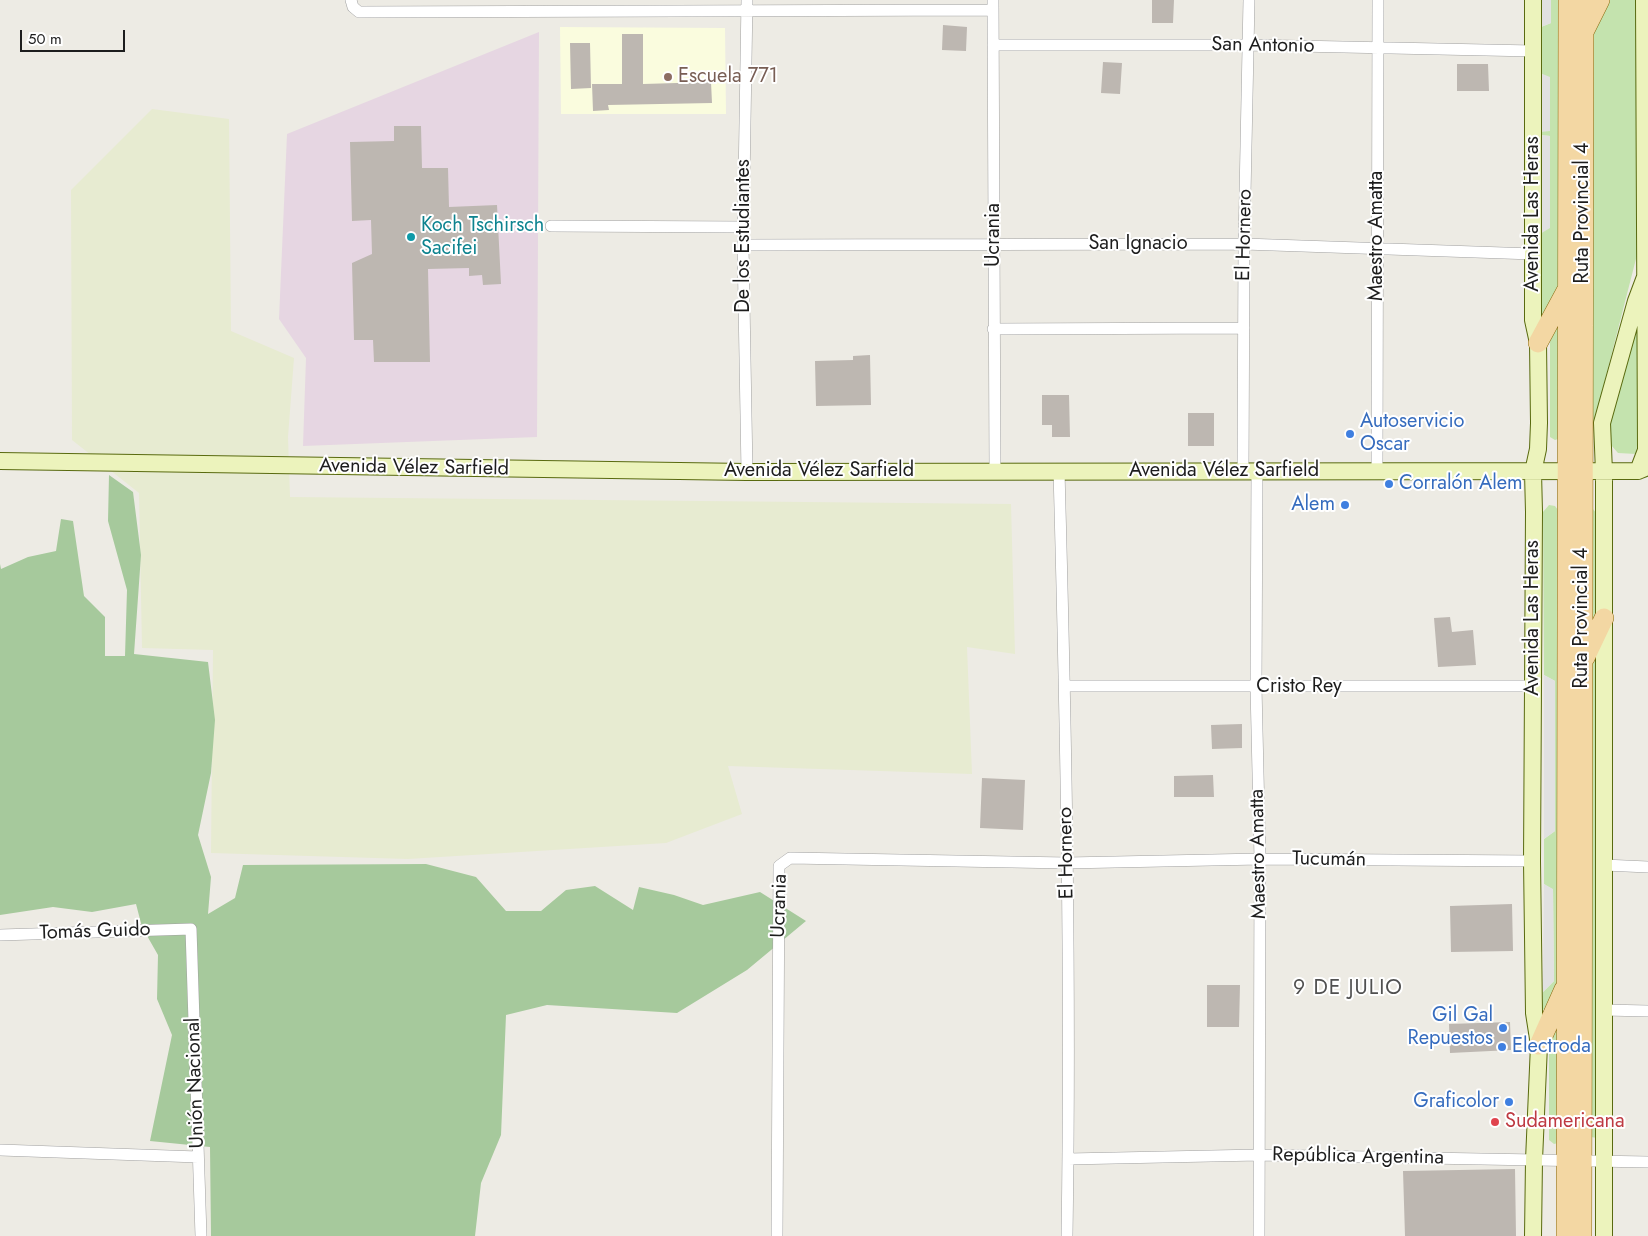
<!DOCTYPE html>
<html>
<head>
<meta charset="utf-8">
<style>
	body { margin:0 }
	#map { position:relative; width:1648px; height:1236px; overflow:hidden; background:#edebe4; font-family:Jost,sans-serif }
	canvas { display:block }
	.scale { position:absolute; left:20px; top:30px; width:105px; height:22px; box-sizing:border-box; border:2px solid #1d1d1d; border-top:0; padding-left:6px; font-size:15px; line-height:18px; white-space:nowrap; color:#1d1d1d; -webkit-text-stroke:4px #fff; paint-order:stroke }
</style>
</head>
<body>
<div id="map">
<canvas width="1648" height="1236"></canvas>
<div class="scale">50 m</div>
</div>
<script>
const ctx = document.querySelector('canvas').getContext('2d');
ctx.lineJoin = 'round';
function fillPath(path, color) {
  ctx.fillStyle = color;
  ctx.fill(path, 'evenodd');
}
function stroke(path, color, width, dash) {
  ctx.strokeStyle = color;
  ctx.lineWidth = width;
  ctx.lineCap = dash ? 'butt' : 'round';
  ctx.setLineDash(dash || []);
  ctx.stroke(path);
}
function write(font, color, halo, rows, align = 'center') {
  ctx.font = font + ' Jost,sans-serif';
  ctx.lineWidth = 4;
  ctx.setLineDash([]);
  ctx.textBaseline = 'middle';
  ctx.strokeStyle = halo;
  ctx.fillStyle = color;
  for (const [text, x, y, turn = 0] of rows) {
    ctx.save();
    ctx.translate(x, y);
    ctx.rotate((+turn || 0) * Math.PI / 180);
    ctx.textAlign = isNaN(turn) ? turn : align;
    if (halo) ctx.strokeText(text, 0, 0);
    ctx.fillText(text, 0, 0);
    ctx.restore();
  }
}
fillPath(new Path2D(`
	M539,32L537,437L303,446L306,358L279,319L287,134Z`), '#e6d6e2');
fillPath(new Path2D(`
	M560,27L725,28L726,114H561Z`), '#fafcde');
fillPath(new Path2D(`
	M152,109L229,119L231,331L294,358L288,437L290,497L1011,504L1015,654L967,647L972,774L728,766L742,814L666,843L408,859L211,853L213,650L142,648L139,493L72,440L71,190Z`), '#e7ebd1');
fillPath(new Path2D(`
	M1551,0H1562V283L1539,321L1540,234L1550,136L1540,135L1541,27L1551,23Z
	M1606,0H1637L1638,251L1594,423L1592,426L1588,39Z
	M1559,316L1558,439L1555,440L1550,437V342Z
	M1636,328L1638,330L1637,447L1636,454L1618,453L1611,445V421L1634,330Z
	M1549,505L1555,506L1558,510L1561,983L1545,1011L1542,1008L1543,992L1554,981L1553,890L1544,884V839L1555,831V681L1544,675L1543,512Z
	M1593,509L1596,513V573L1598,607L1591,629Z
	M1596,651L1597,1138L1591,1137L1589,676L1593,652Z
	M1557,1021L1558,1143L1554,1144L1549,1140V1043Z`), '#c4e3ae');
fillPath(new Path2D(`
	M109,475L133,492L141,555L134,654L208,662L215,720L211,773L198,835L211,877L208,914L235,898L243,865L426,864L476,877L506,911H541L566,890L595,886L633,910L639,887L674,895L703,905L760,892L806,921L747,970L677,1013L547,1005L506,1015L501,1135L481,1183L475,1236H211L210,1147L150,1141L172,1035L157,999L158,955L142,927L136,904L92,912L53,907L0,915V564L1,569L28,557L56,551L61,519L73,521L84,596L105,617V656H125L127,590L108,521Z`), '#a6c99c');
fillPath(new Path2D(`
	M1541,0H1551V23L1541,27Z
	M1540,73L1550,77V131L1541,132Z
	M1540,135L1550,136V228L1540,234Z
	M1544,675L1555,681V831L1544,839Z
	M1544,884L1553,889L1554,981L1543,992Z`), '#e1e1e1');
fillPath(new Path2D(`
	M1152,0H1174L1173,23H1152Z
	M943,25L967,27L966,51L942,50Z
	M622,34H643V84L711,82L712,103L608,105L609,110L593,111L592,84H622Z
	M570,43H590L591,88L571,89Z
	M1103,62L1122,63L1120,94L1101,93Z
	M1457,64H1488L1489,91H1457Z
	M394,126H421L422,168H448L449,207L497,205L501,284L483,285L482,275L469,276V268L428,269L430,362H374L373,340H354L352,263L372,254L371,220L352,221L350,142L394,141Z
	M870,355L871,405L816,406L815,361L853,360V356Z
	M1042,395H1069L1070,437H1052V425H1042Z
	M1188,413H1214V446H1188Z
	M1450,617L1452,632L1473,630L1476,665L1438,667L1434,618Z
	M1242,724V748L1212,749L1211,725Z
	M1213,775L1214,797H1174V776Z
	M982,778L1025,780L1023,830L980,828Z
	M1512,904L1513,951L1451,952L1450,906Z
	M1207,985H1240L1239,1027H1207Z
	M1510,1022L1511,1050L1450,1053L1449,1024Z
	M1515,1169L1516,1236H1405L1403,1171Z`), '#bdb7b1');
const minor = new Path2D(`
	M351,0L353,7L359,12L993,10
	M747,0L743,245L747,472
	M993,0L995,471
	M993,45H1249L1533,51
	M551,226L743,227
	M743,245L1244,244L1533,254
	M993,329L1244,328
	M1059,471C1066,726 1071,981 1067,1236
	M1243,471L1244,244L1249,0
	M1257,471L1256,687L1260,859L1259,1236
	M1377,471L1378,0
	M1065,686H1532
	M1604,865L1648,867
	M0,935L191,929L201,1236
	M1604,1010L1648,1011
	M0,1150L198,1157
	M1068,1159L1259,1155L1648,1162
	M777,1236L779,866L790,858L1067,863L1260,859L1532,861`);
const secondary = new Path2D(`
	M0,461L747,472L1638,471L1648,467
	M1638,471L1646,450L1644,0
	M1533,1236L1534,1160L1539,1045L1534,1013L1532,861L1534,512L1533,472L1538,449L1539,423L1538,343L1533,320V0
	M1604,1236V472L1602,423L1636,301L1645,277`);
const primary = new Path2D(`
	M1585,30L1600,0
	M1538,343L1566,291
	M1585,658L1604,618
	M1539,1045L1564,989
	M1566,1236L1568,0
	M1582,1236L1584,0`);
stroke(minor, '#a1a1a1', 12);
stroke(secondary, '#596a0f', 18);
stroke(primary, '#89690d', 20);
stroke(minor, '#fff', 11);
stroke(secondary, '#ecf3bc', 16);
stroke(primary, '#f3d7a3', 19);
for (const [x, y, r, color] of [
	[668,77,5,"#8d6e63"],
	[411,237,5,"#0f9aa8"],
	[1350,434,5,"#3f7fe0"],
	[1389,484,5,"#3f7fe0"],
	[1345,505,5,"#3f7fe0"],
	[1503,1028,5,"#3f7fe0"],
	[1502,1047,5,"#3f7fe0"],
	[1509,1102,5,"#3f7fe0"],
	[1495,1122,5,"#e0444e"]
]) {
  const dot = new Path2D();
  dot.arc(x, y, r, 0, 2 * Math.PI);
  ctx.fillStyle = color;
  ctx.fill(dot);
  stroke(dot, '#fff', 2);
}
write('20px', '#1d1d1d', '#fff', [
	["San Antonio",1263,46,1],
	["Ruta Provincial 4",1583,213,-90],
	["Avenida Las Heras",1533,214,-90],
	["Ucrania",994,235,-90],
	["El Hornero",1245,235,-89],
	["De los Estudiantes",744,236,-90],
	["Maestro Amatta",1377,236,-90],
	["San Ignacio",1138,244],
	["Avenida Vélez Sarfield",414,468,1],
	["Avenida Vélez Sarfield",819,471],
	["Avenida Vélez Sarfield",1224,471],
	["Avenida Las Heras",1533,618,-90],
	["Ruta Provincial 4",1582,618,-90],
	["Cristo Rey",1299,687],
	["El Hornero",1067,853,-91],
	["Maestro Amatta",1259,854,-91],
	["Tucumán",1329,860,1],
	["Ucrania",780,906,-88],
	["Tomás Guido",95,932,-2],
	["Unión Nacional",196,1083,-92],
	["República Argentina",1358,1157,1]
]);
write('20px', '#785e54', '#fff', [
	["Escuela 771",678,77]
], 'left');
write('20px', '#0d838f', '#fff', [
	["Koch Tschirsch",421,226],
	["Sacifei",421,249]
], 'left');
write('20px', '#366cbe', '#fff', [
	["Autoservicio",1360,422],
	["Oscar",1360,445],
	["Corralón Alem",1399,484],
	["Alem",1335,505,"right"],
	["Gil Gal",1493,1016,"right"],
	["Repuestos",1493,1039,"right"],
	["Electroda",1512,1047],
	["Graficolor",1499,1102,"right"]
], 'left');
write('20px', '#be3a42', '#fff', [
	["Sudamericana",1505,1122]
], 'left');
ctx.letterSpacing = '1px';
write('21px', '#505050', '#fff', [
	["9 DE JULIO",1348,989]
]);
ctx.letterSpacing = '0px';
</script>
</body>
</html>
